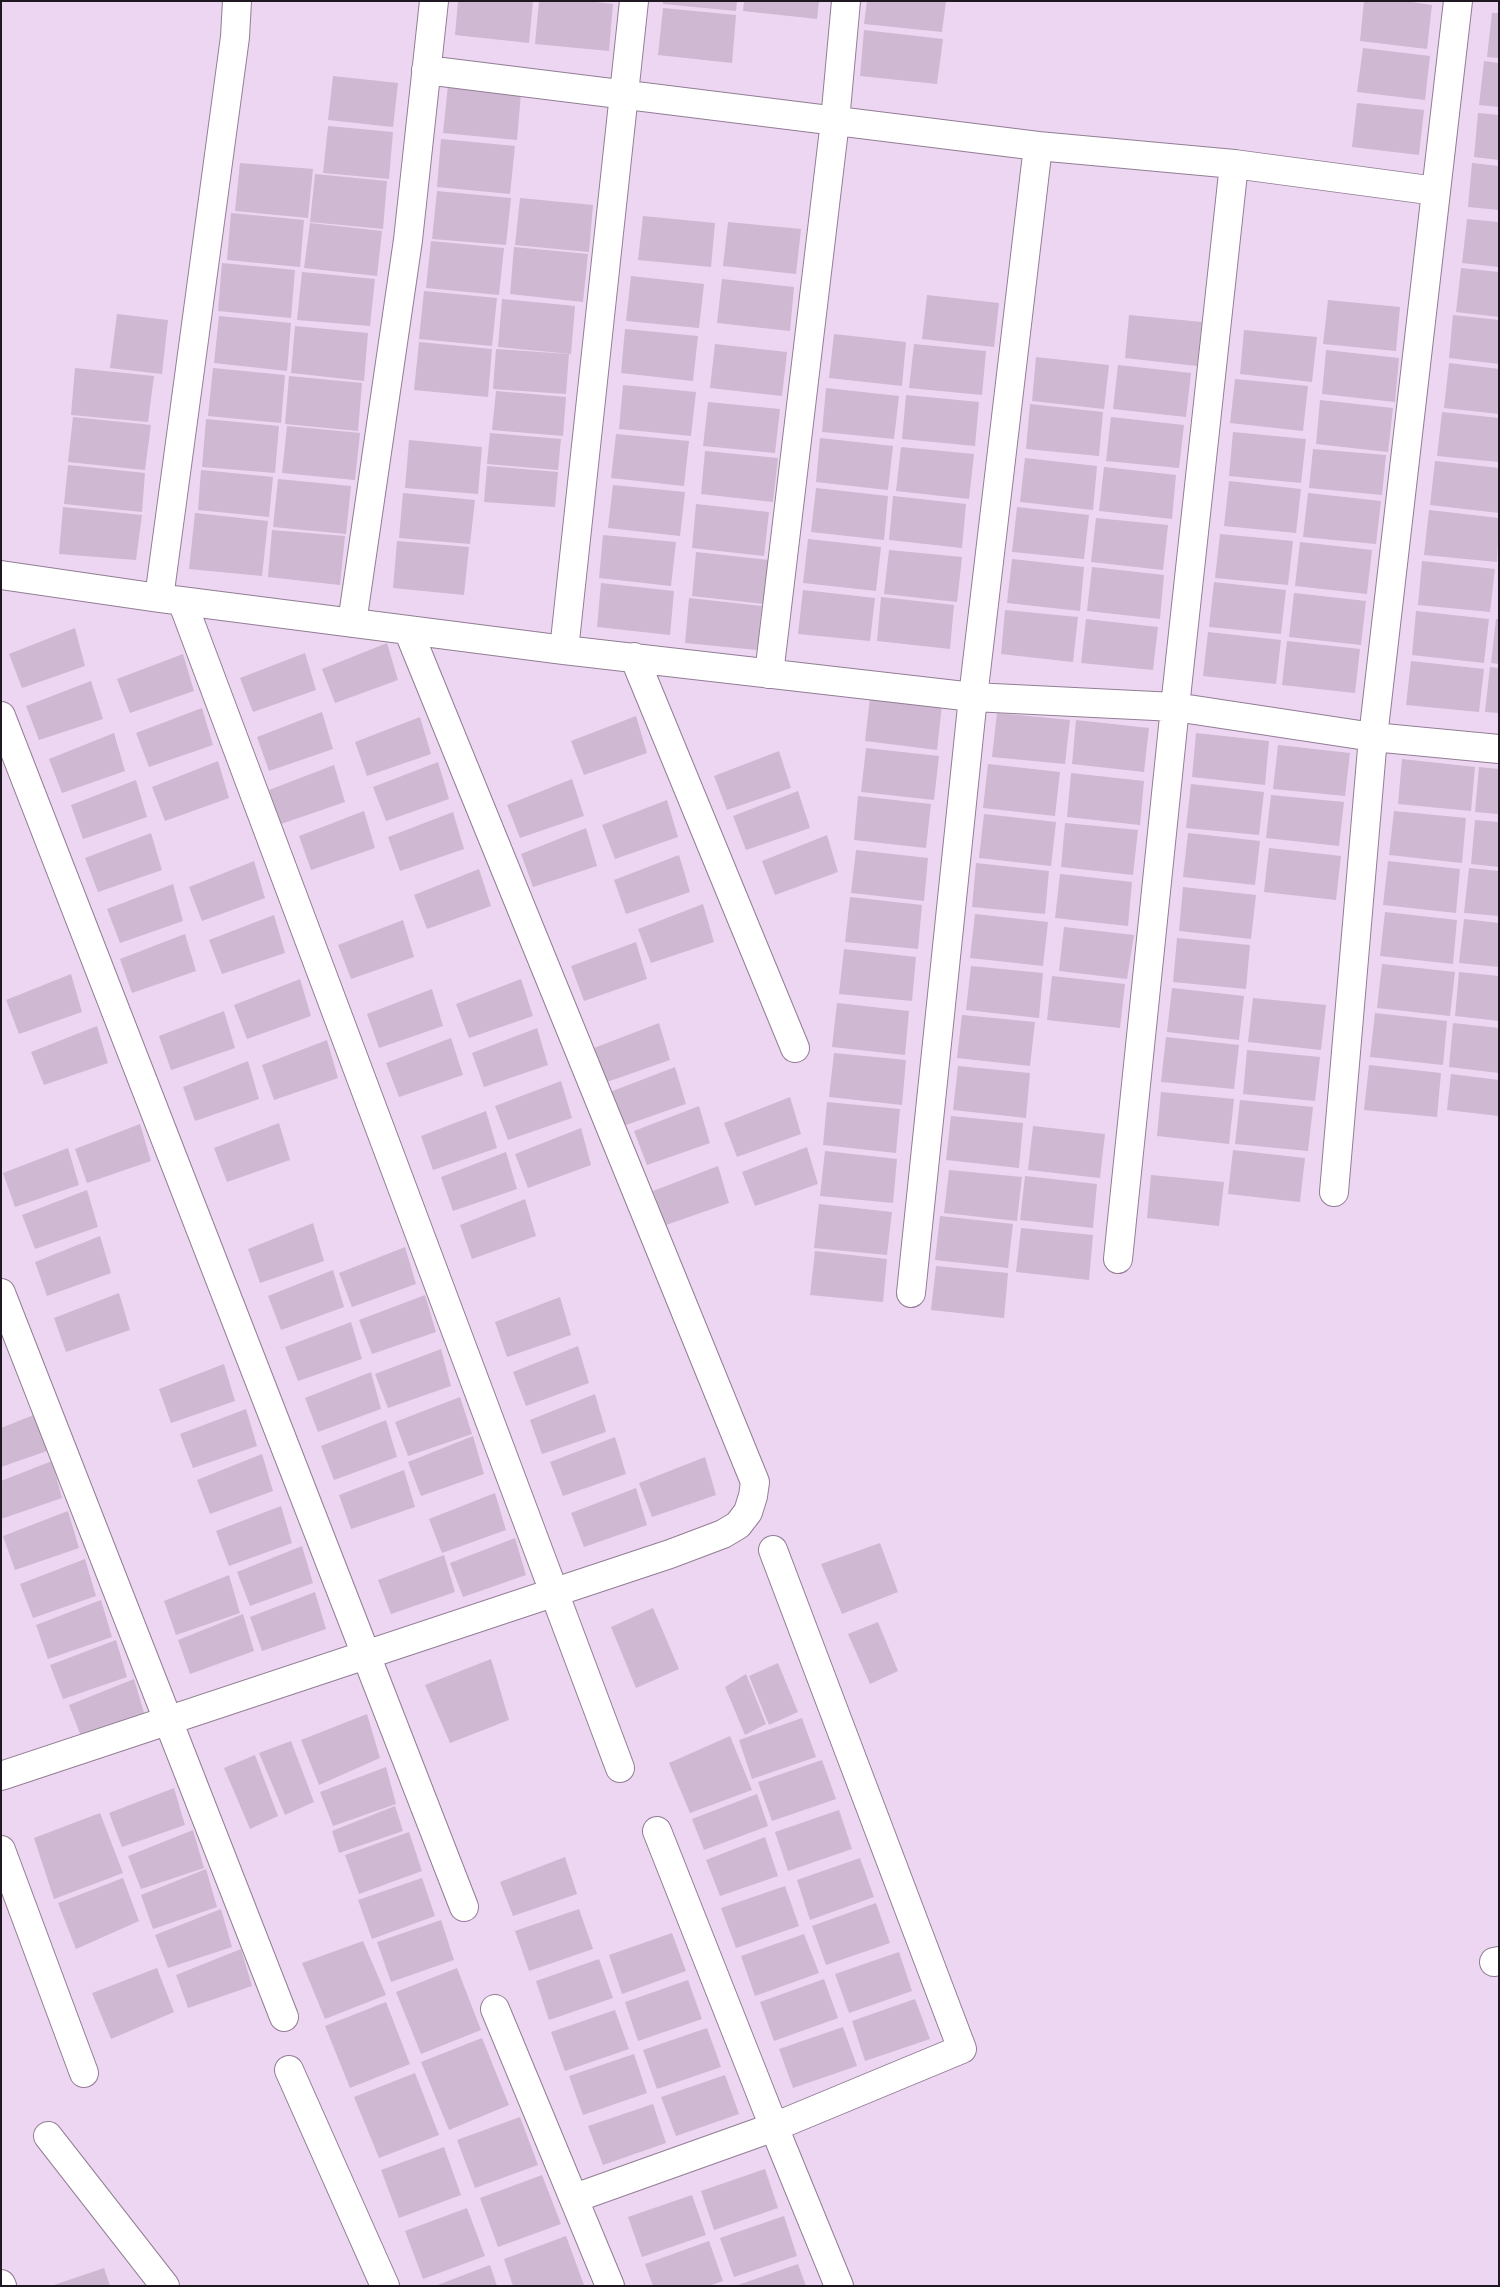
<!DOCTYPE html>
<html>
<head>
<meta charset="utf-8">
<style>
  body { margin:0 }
  #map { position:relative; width:1500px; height:2287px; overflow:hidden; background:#edd6f1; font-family:"Varela Round",sans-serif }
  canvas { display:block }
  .frame { position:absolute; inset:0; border:2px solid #1f1721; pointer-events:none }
</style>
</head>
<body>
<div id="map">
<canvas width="1500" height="2287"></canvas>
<div class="frame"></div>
</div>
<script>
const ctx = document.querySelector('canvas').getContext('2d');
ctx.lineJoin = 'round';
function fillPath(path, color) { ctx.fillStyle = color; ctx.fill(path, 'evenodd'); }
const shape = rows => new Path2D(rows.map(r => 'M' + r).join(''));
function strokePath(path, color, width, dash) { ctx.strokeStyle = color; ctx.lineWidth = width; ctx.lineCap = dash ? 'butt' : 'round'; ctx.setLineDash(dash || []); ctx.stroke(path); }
const building = shape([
  [458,1,533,1,529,43,455,35],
  [539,1,587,1,613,4,609,51,535,44],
  [663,1,737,1,736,11,663,4],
  [744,1,819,1,817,19,743,11],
  [867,1,946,1,942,32,864,24],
  [1364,1,1405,1,1432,5,1427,49,1360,41],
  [663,8,736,15,732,63,658,55],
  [1492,13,1499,13,1499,58,1487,57],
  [864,30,943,39,937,84,860,76],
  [1363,48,1430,56,1425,100,1357,92],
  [1484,61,1499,63,1499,107,1479,105],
  [333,76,398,83,393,127,328,120],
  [448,85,521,93,517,140,443,133],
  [1357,103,1424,110,1419,155,1352,147],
  [1478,113,1499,115,1499,160,1474,157],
  [328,126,393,132,389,179,323,173],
  [441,139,515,146,510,194,437,187],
  [240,163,313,169,308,218,235,211],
  [1472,163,1499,166,1499,210,1468,207],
  [315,174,387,181,383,229,310,222],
  [437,191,511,198,506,245,432,239],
  [520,198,593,205,589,252,515,245],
  [231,213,304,220,300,267,227,260],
  [643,216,715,223,711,267,638,260],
  [1467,219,1499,222,1499,267,1462,263],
  [728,222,801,229,796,274,723,266],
  [310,223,382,231,377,276,304,268],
  [431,241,504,248,499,295,426,288],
  [514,247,588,254,583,302,510,294],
  [222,263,295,270,291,318,218,311],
  [1461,268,1499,272,1499,317,1456,312],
  [302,272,375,279,370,326,297,320],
  [631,276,704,284,699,328,626,321],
  [722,279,794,287,790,331,717,323],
  [424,291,497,298,492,346,419,339],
  [927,295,999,303,994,347,922,339],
  [502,299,575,306,571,354,498,347],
  [1328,300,1400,307,1396,351,1323,344],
  [117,314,168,320,162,374,110,368],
  [1129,315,1202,322,1197,366,1125,358],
  [1453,315,1499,320,1499,364,1449,358],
  [219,316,291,323,287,371,214,363],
  [295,326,368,333,364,381,291,373],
  [625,329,698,336,693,381,621,373],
  [1244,330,1317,337,1312,382,1240,374],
  [834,334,906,342,902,386,829,378],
  [419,342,492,349,488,397,414,390],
  [715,344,787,352,782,396,710,388],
  [914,344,986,351,982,395,909,388],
  [496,349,569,354,566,394,493,389],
  [1326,350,1399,358,1395,402,1322,394],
  [1036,357,1109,365,1104,409,1032,401],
  [1449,363,1499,369,1499,414,1444,408],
  [1118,365,1191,373,1186,417,1113,409],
  [75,368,154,376,148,422,71,415],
  [213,368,285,375,281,423,208,416],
  [289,376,362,383,358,431,285,424],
  [1235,379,1308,386,1303,431,1230,423],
  [623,385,696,392,691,436,619,429],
  [826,388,899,396,894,439,822,432],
  [496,391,566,397,563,436,492,430],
  [906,395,979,402,975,446,902,439],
  [1320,400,1393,408,1388,452,1316,444],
  [708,402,780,409,775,453,703,446],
  [1030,404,1103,412,1099,456,1026,449],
  [1442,412,1499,418,1499,462,1437,456],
  [73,417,151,425,145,470,68,462],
  [1111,417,1184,425,1179,468,1106,461],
  [206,419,279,426,275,473,202,467],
  [287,426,360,433,355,480,282,473],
  [1233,432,1306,439,1301,483,1229,476],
  [490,433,561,439,558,470,487,464],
  [616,434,689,441,684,486,611,478],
  [820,438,893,446,888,490,816,482],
  [409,440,482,447,478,494,405,488],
  [901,447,974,454,969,499,896,491],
  [1313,449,1386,455,1382,495,1309,488],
  [705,451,778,458,773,502,701,494],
  [1025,458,1097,466,1093,510,1020,502],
  [1435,461,1499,468,1499,513,1430,505],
  [68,465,145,473,142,512,64,504],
  [487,466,558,472,555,507,484,502],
  [1104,467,1176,475,1172,519,1099,511],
  [201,470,273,477,269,517,198,510],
  [278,479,351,486,346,534,273,527],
  [1229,481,1301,489,1296,533,1224,526],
  [613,485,685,492,680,536,608,528],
  [816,488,888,496,884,540,811,532],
  [403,493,475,500,470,544,399,538],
  [1308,493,1381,501,1376,544,1303,537],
  [893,496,966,504,962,548,889,540],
  [696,504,769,512,764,556,692,548],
  [63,507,142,515,136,560,59,554],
  [1017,507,1089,515,1084,559,1012,552],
  [1429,510,1499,518,1497,562,1424,555],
  [195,513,268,521,262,576,189,569],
  [1096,518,1168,525,1163,570,1091,562],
  [272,530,345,536,340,585,268,577],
  [1220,534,1293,541,1288,585,1215,578],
  [603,535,676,542,671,586,599,578],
  [808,539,881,547,876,591,803,583],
  [397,541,469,547,464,595,393,588],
  [1300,542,1372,550,1367,594,1295,586],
  [889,550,962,557,957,602,884,594],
  [696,552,769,560,764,604,692,596],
  [1012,559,1084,567,1080,611,1007,603],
  [1422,561,1495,569,1490,612,1418,605],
  [1092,567,1164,575,1160,619,1087,611],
  [1214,582,1286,590,1281,634,1209,627],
  [601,583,674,591,670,635,597,627],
  [803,590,875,598,870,641,798,634],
  [1294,593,1366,601,1361,645,1289,637],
  [881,597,954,605,950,649,877,641],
  [689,598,762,606,757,650,685,643],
  [1005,610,1078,617,1073,662,1001,654],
  [1416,611,1489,619,1484,663,1412,655],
  [1086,619,1158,627,1153,670,1081,663],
  [1496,619,1499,619,1499,664,1491,663],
  [75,628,85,666,22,688,9,654],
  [1208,632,1281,640,1276,684,1203,676],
  [1287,641,1360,649,1355,693,1282,685],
  [387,643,398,680,335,703,322,669],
  [305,653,316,690,253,712,240,678],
  [183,654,194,691,130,713,117,679],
  [1411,661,1484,669,1479,712,1406,705],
  [1490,667,1499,668,1499,713,1485,712],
  [91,681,103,719,39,740,26,706],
  [870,698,942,705,937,750,865,741],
  [202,708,213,745,149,767,136,733],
  [322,712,333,749,269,771,257,737],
  [997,713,1070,720,1065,764,992,757],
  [636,716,647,753,584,775,571,741],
  [420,717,431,754,367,776,355,742],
  [1076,720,1149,728,1144,772,1072,764],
  [114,733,125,771,62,793,49,759],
  [1196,733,1269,741,1265,785,1192,777],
  [1278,745,1350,753,1345,796,1273,789],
  [866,748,939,756,934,800,861,792],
  [779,751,791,788,727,810,714,776],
  [1402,759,1475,767,1471,811,1398,804],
  [218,761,229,798,165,821,152,787],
  [438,762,449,799,386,821,373,787],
  [988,764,1060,772,1055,816,983,808],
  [334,765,345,802,281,824,269,790],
  [1479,767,1499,769,1499,814,1475,812],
  [1071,773,1144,781,1140,825,1067,817],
  [572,779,584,816,520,838,507,805],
  [136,780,147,817,83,839,71,805],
  [1191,784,1264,792,1259,835,1186,828],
  [798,791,810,828,746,850,733,816],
  [1271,795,1344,802,1339,846,1266,838],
  [858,796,931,804,926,848,854,840],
  [667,800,678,837,615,859,602,825],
  [364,811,375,848,311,870,299,836],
  [1394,811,1466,818,1462,863,1389,855],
  [453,812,464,849,400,871,388,837],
  [984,814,1056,822,1051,866,979,858],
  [1475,820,1499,822,1499,867,1471,864],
  [1065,823,1138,830,1133,875,1061,867],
  [586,828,597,866,533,887,521,854],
  [151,833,162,870,98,892,85,858],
  [1188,833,1260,841,1255,885,1183,877],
  [827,835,838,872,775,895,762,861],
  [1269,848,1341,856,1336,900,1264,892],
  [856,850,928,858,924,901,851,893],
  [679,855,690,892,626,914,614,880],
  [254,861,265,898,202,921,189,887],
  [1388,861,1460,869,1456,913,1383,905],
  [976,863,1049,871,1045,914,972,907],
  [1469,868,1499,871,1499,916,1464,913],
  [479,869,491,906,427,929,414,895],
  [1060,874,1132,882,1128,926,1055,918],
  [173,884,183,921,120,943,107,909],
  [1183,887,1256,895,1251,939,1179,931],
  [850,897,922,905,918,949,845,942],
  [703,904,714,942,651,963,638,929],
  [1385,912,1457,920,1453,964,1380,956],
  [975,914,1048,922,1043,966,970,958],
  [274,915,285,953,222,974,209,940],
  [1464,919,1499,923,1499,967,1459,963],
  [403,920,414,957,351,979,338,945],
  [1064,927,1134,935,1127,979,1059,971],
  [185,934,196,971,132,993,120,959],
  [1177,938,1250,945,1246,989,1173,982],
  [636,942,647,979,584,1001,571,966],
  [844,949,916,957,912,1001,839,994],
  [1382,964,1455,972,1450,1016,1377,1008],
  [971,966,1043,973,1039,1018,966,1010],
  [1459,972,1499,976,1499,1021,1455,1016],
  [71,974,82,1012,19,1034,6,1000],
  [1052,976,1125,984,1120,1028,1047,1020],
  [300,979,311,1016,247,1039,234,1005],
  [521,979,533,1016,469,1038,456,1004],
  [1172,988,1244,996,1239,1040,1167,1032],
  [432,989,443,1026,379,1048,367,1014],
  [1253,998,1326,1005,1321,1050,1248,1042],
  [837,1003,909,1011,905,1055,832,1047],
  [224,1011,235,1048,171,1070,159,1036],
  [1375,1013,1447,1021,1443,1065,1370,1057],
  [962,1015,1035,1022,1030,1066,957,1058],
  [659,1023,670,1060,607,1082,594,1048],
  [1453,1023,1499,1028,1499,1073,1449,1067],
  [97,1026,108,1063,44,1085,31,1052],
  [537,1028,548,1065,484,1087,472,1053],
  [1166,1037,1239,1045,1234,1089,1161,1082],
  [451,1038,463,1075,399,1097,386,1063],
  [327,1040,338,1078,274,1100,262,1065],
  [1247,1050,1320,1057,1315,1101,1243,1094],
  [834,1053,906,1060,902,1105,829,1097],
  [248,1061,259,1099,195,1121,183,1087],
  [1369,1065,1441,1073,1437,1117,1364,1110],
  [958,1066,1030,1073,1026,1118,953,1110],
  [675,1067,686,1104,623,1126,610,1092],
  [1451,1074,1499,1080,1499,1116,1447,1110],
  [561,1081,572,1118,508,1140,495,1106],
  [1161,1092,1234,1099,1229,1144,1157,1136],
  [790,1097,801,1134,737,1157,724,1123],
  [1240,1100,1313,1107,1308,1151,1235,1144],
  [827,1102,900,1109,896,1153,823,1145],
  [699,1106,710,1143,647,1165,634,1131],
  [486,1111,497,1148,433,1170,421,1136],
  [951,1116,1023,1123,1019,1168,946,1160],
  [279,1123,290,1160,227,1182,214,1148],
  [140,1124,151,1161,87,1183,75,1149],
  [1033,1126,1105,1134,1100,1178,1028,1170],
  [581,1128,591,1165,528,1188,515,1154],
  [807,1147,818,1184,755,1206,742,1172],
  [68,1148,79,1185,15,1207,3,1173],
  [1233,1150,1305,1158,1300,1202,1228,1194],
  [825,1151,897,1159,893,1203,820,1196],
  [506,1152,517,1189,453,1211,441,1177],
  [718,1166,729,1203,666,1225,653,1191],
  [949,1170,1022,1177,1017,1221,944,1213],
  [1151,1175,1224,1182,1219,1226,1147,1218],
  [1025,1176,1097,1184,1093,1228,1020,1220],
  [87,1190,98,1227,35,1249,22,1215],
  [525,1199,536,1236,472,1259,460,1225],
  [819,1204,892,1212,887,1255,814,1248],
  [940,1216,1013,1224,1008,1268,935,1260],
  [313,1223,324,1261,260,1283,248,1249],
  [1021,1228,1093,1235,1089,1280,1016,1272],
  [100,1236,111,1273,47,1296,35,1262],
  [405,1247,416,1284,352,1307,339,1273],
  [815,1251,887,1259,883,1302,810,1295],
  [936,1266,1008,1273,1004,1318,931,1310],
  [333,1270,344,1307,281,1330,268,1296],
  [119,1293,130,1330,66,1352,54,1318],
  [425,1295,436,1332,372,1354,359,1320],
  [560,1297,571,1335,507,1357,495,1322],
  [351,1322,362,1359,298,1381,285,1347],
  [578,1346,589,1383,526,1406,513,1372],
  [441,1349,451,1386,388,1408,375,1374],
  [224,1364,235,1401,171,1423,159,1389],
  [371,1372,381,1409,318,1432,305,1398],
  [595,1394,606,1432,542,1454,530,1420],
  [460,1397,472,1434,408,1456,395,1422],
  [246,1409,257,1446,193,1468,180,1434],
  [36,1414,47,1451,1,1467,1,1428],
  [386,1420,397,1457,334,1480,321,1446],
  [473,1436,484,1474,421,1496,408,1462],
  [615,1437,626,1474,563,1496,550,1462],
  [262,1454,273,1491,210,1514,197,1480],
  [705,1457,716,1495,652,1517,639,1483],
  [52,1461,62,1498,1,1519,1,1481],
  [404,1470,415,1507,351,1529,339,1495],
  [636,1488,647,1525,584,1547,571,1513],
  [495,1493,506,1530,442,1553,429,1519],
  [281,1506,292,1543,229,1566,216,1531],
  [68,1511,79,1548,15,1570,3,1536],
  [515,1538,526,1575,463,1597,450,1563],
  [880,1543,898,1592,842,1614,821,1564],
  [302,1546,313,1583,250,1606,237,1572],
  [444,1555,455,1592,391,1614,378,1580],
  [85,1559,96,1596,33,1618,20,1584],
  [229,1575,240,1613,176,1635,164,1601],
  [315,1592,326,1629,262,1651,250,1617],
  [101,1600,112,1637,48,1659,36,1625],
  [653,1608,679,1669,636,1688,611,1627],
  [243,1614,254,1651,190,1674,178,1640],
  [878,1622,898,1671,870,1684,848,1634],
  [116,1640,127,1677,63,1699,50,1665],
  [491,1659,509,1720,450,1743,425,1685],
  [778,1663,798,1712,769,1725,749,1676],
  [746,1674,766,1724,745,1735,725,1687],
  [134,1679,145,1716,82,1739,69,1705],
  [367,1714,380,1758,319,1785,301,1740],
  [802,1718,816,1757,752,1779,739,1740],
  [730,1736,752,1790,690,1813,669,1763],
  [291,1741,314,1802,285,1815,259,1753],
  [255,1755,278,1816,250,1829,224,1768],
  [822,1760,836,1799,772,1821,758,1782],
  [386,1767,396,1804,333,1826,320,1792],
  [174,1788,185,1825,122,1847,109,1813],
  [757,1794,768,1826,704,1850,692,1819],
  [395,1806,403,1831,339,1853,332,1831],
  [839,1810,852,1849,788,1871,775,1832],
  [100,1813,123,1873,54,1899,34,1838],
  [193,1830,204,1868,141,1889,128,1856],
  [409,1832,422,1871,359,1894,345,1855],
  [765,1837,778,1876,720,1896,706,1860],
  [565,1857,577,1894,513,1916,500,1882],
  [860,1858,874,1897,810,1920,797,1880],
  [206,1869,217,1907,153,1929,141,1895],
  [123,1878,139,1921,76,1949,58,1903],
  [422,1878,435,1916,372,1939,358,1900],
  [785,1886,799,1926,736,1948,721,1908],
  [876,1903,890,1943,826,1965,812,1926],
  [221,1909,232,1947,168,1968,155,1935],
  [579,1909,593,1949,529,1971,515,1931],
  [441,1920,454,1960,391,1982,377,1942],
  [672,1933,686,1971,622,1994,609,1955],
  [804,1934,819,1973,755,1996,741,1956],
  [363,1941,386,1995,325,2019,302,1963],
  [241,1949,252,1986,188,2008,176,1975],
  [899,1952,912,1991,849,2013,835,1974],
  [599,1959,613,1998,549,2020,536,1981],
  [157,1968,174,2012,111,2039,92,1993],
  [457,1968,481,2030,421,2054,396,1992],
  [824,1979,838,2018,774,2041,760,2002],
  [688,1980,702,2019,638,2041,625,2002],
  [915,1999,930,2039,865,2061,852,2021],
  [386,2002,410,2064,350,2088,325,2026],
  [615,2010,629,2049,565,2071,551,2032],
  [843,2027,857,2066,793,2088,779,2049],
  [707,2028,721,2067,657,2089,643,2050],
  [482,2038,509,2105,449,2130,421,2062],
  [634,2054,647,2093,583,2115,569,2076],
  [415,2073,439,2135,379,2158,354,2097],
  [725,2075,739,2114,676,2136,661,2097],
  [653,2104,666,2143,603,2165,588,2126],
  [520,2117,538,2165,475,2188,457,2140],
  [444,2147,461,2195,399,2218,381,2170],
  [765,2169,778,2208,714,2230,701,2191],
  [542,2175,561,2224,498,2247,480,2198],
  [692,2195,706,2235,642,2257,628,2217],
  [467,2208,485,2256,423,2279,405,2231],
  [784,2216,797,2256,734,2277,720,2238],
  [566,2236,584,2285,513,2286,504,2259],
  [709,2241,723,2281,709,2286,653,2286,645,2264],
  [798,2264,806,2286,738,2286,738,2285],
  [490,2265,497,2286,435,2286],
  [104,2268,110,2286,54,2286,54,2285]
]);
const street = shape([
  [426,70,1038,146,1234,164,1436,191],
  [1,575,159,598,564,650,973,697,1175,707,1373,737,1499,749],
  [159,598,235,37,237,1],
  [182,601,620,1768],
  [352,623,408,240,434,1],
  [564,650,634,1],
  [634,657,795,1048],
  [769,674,835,121,846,1],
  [1,716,464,1907],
  [1334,1192,1373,737,1458,1],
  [1118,1259,1175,707,1234,164],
  [1,1293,284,2017],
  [911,1293,973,697,1038,146],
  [1,1776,670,1554,723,1534,738,1525,748,1512,753,1496,755,1482,408,630],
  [657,1831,774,2127,962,2049,773,1550],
  [1,1850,84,2073],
  [1494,1962,1499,1961],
  [495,2009,610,2286],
  [289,2070,385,2286],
  [48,2136,165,2286],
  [575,2198,774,2127,839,2286],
  [1,2284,2,2286]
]);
fillPath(building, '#cfb8d2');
strokePath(street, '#927d95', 30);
strokePath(street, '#fff', 28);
</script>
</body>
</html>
